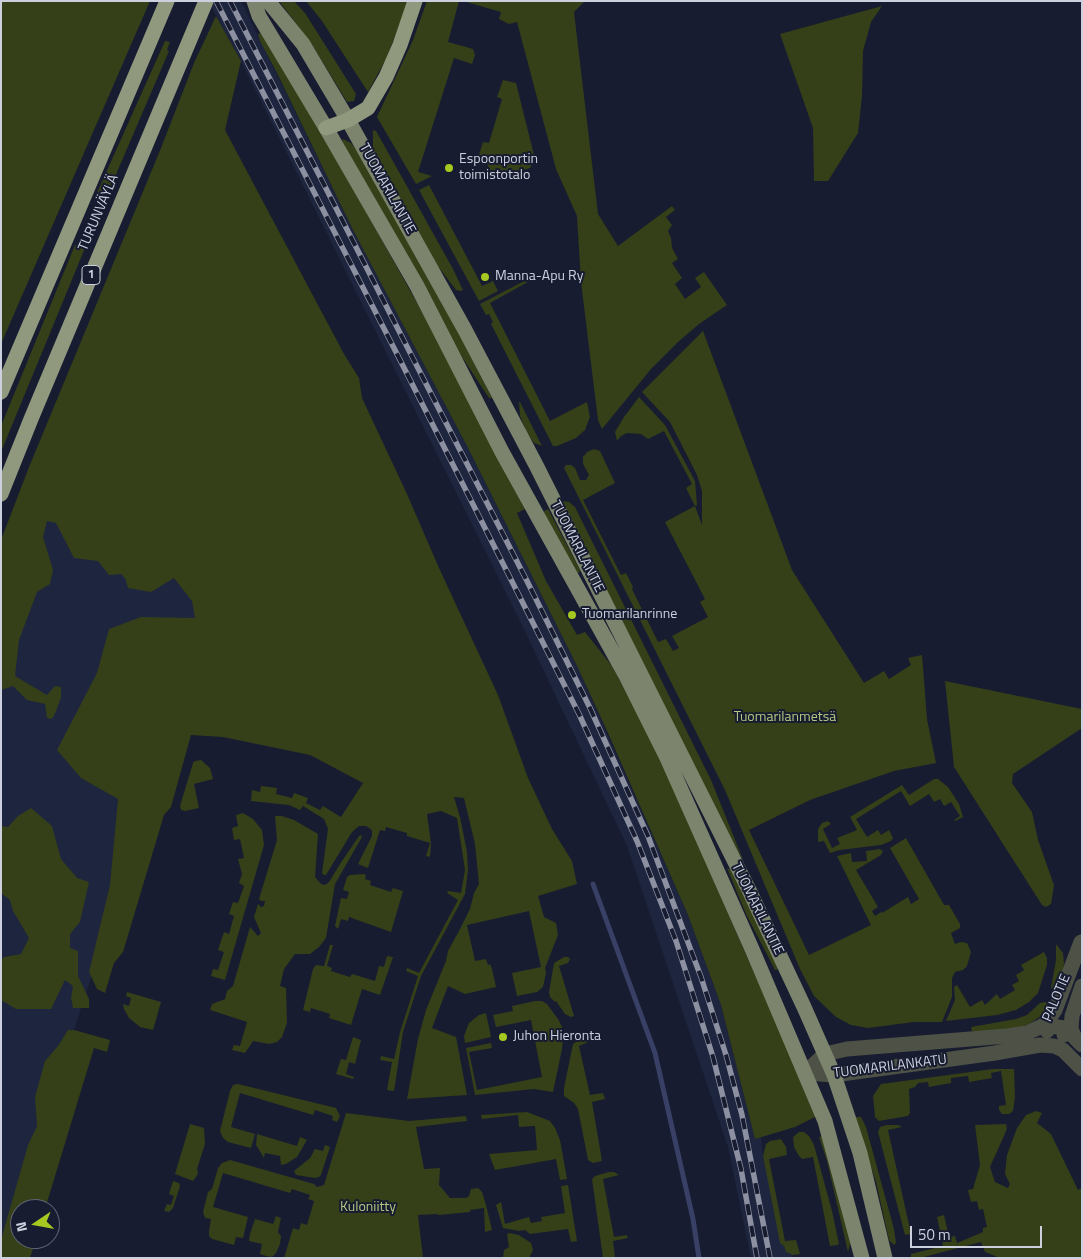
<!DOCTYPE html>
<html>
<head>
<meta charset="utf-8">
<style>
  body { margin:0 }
  #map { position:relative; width:1083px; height:1259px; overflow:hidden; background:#171c30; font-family:"Titillium Web",sans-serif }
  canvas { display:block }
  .frame { position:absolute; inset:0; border:2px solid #cdd1df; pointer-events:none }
  .north { position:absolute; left:10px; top:1199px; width:50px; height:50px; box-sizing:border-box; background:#171c30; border:1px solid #606476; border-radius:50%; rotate:258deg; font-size:14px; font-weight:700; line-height:20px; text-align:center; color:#cdd1df }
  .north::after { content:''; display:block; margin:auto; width:18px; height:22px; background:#a6c821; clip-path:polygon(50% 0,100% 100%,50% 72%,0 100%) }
  .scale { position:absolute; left:910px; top:1226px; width:132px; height:22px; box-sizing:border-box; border:2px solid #cdd1df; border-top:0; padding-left:6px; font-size:15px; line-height:18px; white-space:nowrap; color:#cdd1df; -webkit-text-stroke:4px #171c30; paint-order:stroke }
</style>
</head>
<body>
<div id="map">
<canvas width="1083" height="1259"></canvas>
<div class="frame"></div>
<div class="north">N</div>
<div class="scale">50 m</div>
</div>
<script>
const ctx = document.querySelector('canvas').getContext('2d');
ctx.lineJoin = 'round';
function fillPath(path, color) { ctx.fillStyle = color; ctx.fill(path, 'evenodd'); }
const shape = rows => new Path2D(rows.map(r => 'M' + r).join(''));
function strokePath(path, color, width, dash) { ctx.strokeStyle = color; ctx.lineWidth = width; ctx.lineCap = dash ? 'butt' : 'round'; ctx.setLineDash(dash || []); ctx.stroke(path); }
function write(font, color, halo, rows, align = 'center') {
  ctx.font = font + ' "Titillium Web",sans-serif'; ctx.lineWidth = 4; ctx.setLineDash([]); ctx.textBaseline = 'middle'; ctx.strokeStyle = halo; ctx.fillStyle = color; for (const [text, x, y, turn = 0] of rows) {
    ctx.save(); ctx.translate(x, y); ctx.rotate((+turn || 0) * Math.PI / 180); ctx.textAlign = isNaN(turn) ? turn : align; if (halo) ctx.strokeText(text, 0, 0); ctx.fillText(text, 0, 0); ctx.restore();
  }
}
const built = shape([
  [208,1,241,1,353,230,468,448,577,666,688,915,721,1005,755,1139,761,1137,763,1156,784,1246,786,1252,793,1255,793,1258,751,1258,728,1147,627,846,522,625,241,61],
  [38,508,218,588,74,1030,1,1246,1,588]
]);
const green = shape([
  [1,1,150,1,1,344],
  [279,1,294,1,305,13,356,94,354,101,347,102,311,43],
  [306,1,409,1,386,59,368,92,322,21],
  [427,1,459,1,448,42,473,49,475,55,472,64,454,58,418,172,432,176,416,184,377,117,413,40],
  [463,1,585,1,574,12,598,214,618,246,672,206,675,210,666,217,672,225,668,231,671,238,672,248,678,259,672,263,682,278,675,284,685,299,701,287,695,278,704,272,727,305,699,324,678,342,651,369,602,429,598,420,581,282,577,216,556,169,517,22,509,24,499,19,501,12],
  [882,6,871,22,863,51,862,96,858,133,828,181,814,181,813,128,780,34],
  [216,16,241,61,225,130,344,354,359,378,362,398,407,494,439,568,498,695,528,778,552,829,572,861,577,884,538,896,544,917,556,923,558,935,545,968,546,973,543,987,537,992,517,996,512,973,541,967,529,911,467,925,475,961,486,959,488,965,490,964,492,969,496,987,465,994,448,986,432,1028,456,1037,467,1095,407,1099,418,1039,426,1010,446,961,448,951,459,931,470,909,474,893,479,884,475,844,464,798,454,797,460,817,467,852,468,870,465,894,421,976,403,1032,394,1091,387,1090,392,1062,380,1060,381,1056,394,1059,400,1032,418,976,406,971,407,968,419,973,458,900,447,893,448,891,461,893,465,870,457,818,441,811,427,814,431,843,430,857,426,856,430,843,407,836,407,833,386,827,385,831,380,830,368,868,358,864,372,836,372,830,366,826,359,826,352,832,326,875,324,875,322,873,328,829,324,819,303,806,300,810,289,805,251,801,252,790,260,792,261,786,277,788,276,794,292,798,294,793,308,798,306,803,320,810,323,806,341,817,363,783,310,755,223,737,191,735,171,807,164,815,123,952,114,963,105,993,97,989,89,972,110,885,118,799,81,778,57,750,97,673,109,629,141,617,195,618,192,601,174,578,151,592,128,588,125,578,121,574,109,575,98,561,74,558,56,523,47,521,43,537,53,570,50,584,37,592,19,640,15,676,47,695,55,686,61,687,61,698,54,716,51,719,47,718,45,704,27,700,13,686,1,690,1,540,29,467,161,148,194,63],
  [263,32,310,112,430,326,525,509,517,513,546,581,577,635,585,632,612,666,646,729,675,792,817,1116,795,1127,755,1139,721,1005,688,915,608,733,577,666,468,448,353,230,277,73,260,41,258,34],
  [165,41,170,42,167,50,169,51,105,200,96,195],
  [503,80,516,83,535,159,530,168,494,178,484,158,479,155,483,142,489,143,502,99,497,97],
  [373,130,376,131,394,163,453,269,463,290,461,291,456,290,437,265,373,151],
  [343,139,351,143,357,150,430,276,492,398,489,398,458,351,342,142],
  [429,185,482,286,493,281,498,291,479,301,419,190],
  [75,245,85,248,1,452,1,426],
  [534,276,535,278,490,303,550,421,587,402,590,417,585,430,576,438,557,446,553,446,491,324,493,322,489,314,486,315,480,304],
  [703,331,792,570,864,683,884,671,889,679,911,665,908,658,922,655,927,719,936,763,894,771,810,800,749,830,809,955,871,925,837,856,851,853,852,862,867,861,866,851,880,849,883,851,881,855,856,870,878,907,872,911,875,916,881,912,882,913,908,897,911,904,919,899,890,848,906,838,944,905,949,905,960,924,960,928,951,933,955,944,961,942,967,943,971,952,967,966,963,970,955,972,952,978,952,997,942,1022,914,1022,868,1028,851,1025,836,1017,814,996,800,969,725,790,564,468,566,465,571,465,575,468,580,480,586,480,589,475,583,464,583,457,587,452,594,449,600,451,615,483,583,500,621,575,626,573,633,587,632,589,658,642,666,639,673,651,679,648,672,636,708,617,700,602,705,599,665,522,695,506,686,488,692,484,664,431,648,439,641,434,627,433,621,436,617,441,615,432,624,417,639,397,665,425,695,481,697,505,695,506,702,525,702,491,697,475,670,422,642,392],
  [519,402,520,402,542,446,534,443,527,433,520,416],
  [563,501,569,502,575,507,711,780,744,862,716,811,561,505],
  [548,509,580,570,579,573,576,572,543,512],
  [945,681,1082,709,1082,728,1013,774,1012,783,1032,812,1038,840,1054,885,1051,904,1046,907,1042,905,954,767],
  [201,760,210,768,213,779,194,784,199,808,185,811,181,810,180,806,193,763,195,761],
  [934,779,938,779,948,787,959,804,963,817,955,821,954,820,960,816,951,802,944,806,940,799,934,802,929,794,910,806,901,791,856,819,867,837,878,830,881,835,889,830,893,838,891,841,881,845,840,850,830,853,824,841,818,842,818,829,822,823,828,821,831,824,823,829,832,848,840,844,837,838,857,830,850,817,902,785,909,795],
  [31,808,52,826,61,859,77,878,89,882,80,922,70,934,70,948,78,951,78,976,89,999,89,1008,73,1008,71,998,73,986,65,980,51,1009,16,1009,1,1000,1,960,4,957,21,954,29,938,13,911,10,900,1,893,1,826,8,827,18,816],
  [243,813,253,819,262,830,264,845,225,980,211,976,213,969,218,970,224,952,218,950,224,932,229,934,234,916,229,914,233,902,238,903,244,886,239,883,242,874,238,859,244,858,240,839,234,840,232,828,238,826,236,815],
  [275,816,282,816,294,820,318,834,315,877,321,884,325,885,329,882,340,864,359,836,361,835,362,837,335,884,326,938,319,947,310,954,295,954,284,969,280,986,286,988,287,1023,282,1037,277,1042,269,1044,253,1041,245,1053,232,1050,234,1045,240,1046,247,1022,210,1010,212,1004,225,999,227,991,233,986,250,927,258,936,261,933,254,917,258,904,261,907,264,906,265,901,261,901,259,899,277,840],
  [727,868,731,870,779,966,777,970,775,970,746,914],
  [363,874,366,875,365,879,371,881,370,885,391,892,393,888,403,891,391,932,349,917,348,921,341,919,338,929,335,926,341,898,347,899,349,892,343,890,347,877,350,875],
  [1056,944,1063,953,1064,964,1057,995,1051,988,1056,960],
  [330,945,333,945,327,966,332,968,331,971,350,977,352,974,375,981,379,966,384,967,387,956,393,957,380,995,362,989,351,1025,329,1018,330,1014,311,1008,310,1012,303,1010,313,969,316,965,324,966],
  [1044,952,1047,958,1047,965,1038,993,1029,1002,1016,1010,997,1015,946,1021,955,1000,954,987,957,985,970,1007,982,1000,985,1005,997,994,1000,999,1015,990,1012,985,1019,981,1016,975,1024,970,1021,965],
  [564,957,568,957,570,959,568,963,559,966,574,1016,571,1017,565,1014,556,1001,555,1002,550,997,549,992,554,963],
  [127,992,161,1002,153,1030,140,1027,129,1018,124,1009,123,1004,129,1006,131,998,126,996],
  [535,1001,542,1001,547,1004,558,1019,562,1027,563,1037,562,1049,553,1092,534,1089,475,1095,466,1048,491,1043,492,1048,469,1052,477,1090,542,1077,531,1020,496,1027,493,1015,513,1011,512,1006],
  [1045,1002,1049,1004,1049,1007,1041,1016,1029,1024,1015,1029,1001,1031,972,1031,971,1027,1016,1019,1027,1015,1040,1003],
  [486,1013,491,1037,465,1043,464,1036,469,1023,479,1015],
  [68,1030,74,1030,110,1040,107,1052,94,1048,45,1209,20,1209,20,1239,36,1239,30,1258,1,1258,1,1240,28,1145,37,1126,35,1097,45,1061,58,1046],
  [593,1035,595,1039,579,1046,590,1095,603,1093,605,1099,592,1102,602,1161,593,1163,588,1160,578,1109,574,1103,564,1096,564,1088,573,1044,582,1038],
  [353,1037,361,1040,355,1064,349,1062,346,1074,354,1077,353,1079,336,1074,341,1059,346,1060],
  [993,1069,1014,1069,1015,1097,1013,1111,1009,1114,1002,1114,999,1110,999,1106,1006,1105,1001,1071,991,1073,992,1078,969,1082,968,1076,951,1078,951,1083,929,1087,928,1082,918,1083,915,1087,909,1089,910,1113,908,1116,879,1121,875,1117,873,1096,881,1084],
  [238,1084,336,1108,340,1116,337,1122,332,1120,333,1116,315,1110,313,1115,240,1093,231,1127,255,1134,251,1148,228,1142,223,1138,220,1131,230,1091,233,1085],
  [1036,1111,1042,1113,1037,1123,1051,1134,1078,1190,1082,1188,1082,1258,1000,1258,985,1252,981,1242,920,1258,911,1257,911,1254,943,1246,937,1217,944,1215,949,1237,955,1236,957,1243,983,1232,983,1228,987,1227,983,1209,979,1210,977,1201,971,1202,968,1190,973,1189,980,1165,975,1125,1006,1124,1007,1129,990,1167,995,1182,1008,1188,1010,1184,1005,1174,1007,1155,1017,1128,1026,1115],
  [527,1112,550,1121,555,1128,560,1140,567,1179,560,1180,556,1159,495,1170,489,1154,537,1150,535,1126,519,1127,518,1115,482,1119,481,1115],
  [346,1113,409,1121,466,1116,467,1121,416,1127,424,1169,440,1168,439,1185,450,1198,466,1198,469,1196,471,1189,478,1188,482,1192,486,1205,492,1230,485,1232,484,1208,470,1210,470,1212,438,1215,437,1214,418,1215,423,1258,284,1258,293,1228,299,1230,301,1223,307,1225,314,1201,308,1199,310,1195,292,1189,290,1193,223,1173,213,1207,248,1217,243,1238,236,1237,234,1245,212,1239,209,1236,209,1231,211,1219,205,1218,203,1212,208,1192,212,1189,218,1168,222,1163,230,1160,314,1184,317,1187,324,1185],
  [854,1117,861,1117,866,1127,894,1229,896,1243,894,1245,889,1240,876,1182],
  [190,1124,204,1128,205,1144,197,1169,198,1174,193,1181,175,1174],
  [887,1125,898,1125,902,1127,888,1130,911,1234,905,1235,878,1132,880,1127],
  [799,1132,804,1132,809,1136,814,1145,832,1211,839,1244,837,1245,830,1246,813,1157,802,1159,799,1156,794,1147,793,1137],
  [257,1134,297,1146,300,1137,307,1140,297,1157,286,1164,281,1165,280,1156,265,1153,264,1158,256,1145],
  [822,1136,851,1241,848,1252,827,1161,819,1137],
  [781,1139,786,1147,787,1155,769,1159,785,1241,796,1240,800,1254,793,1255,786,1252,784,1246,780,1243,763,1156,766,1144,770,1141],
  [325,1145,330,1147,321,1175,319,1177,315,1178,296,1175,294,1171,310,1158,315,1149,323,1151],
  [609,1172,614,1172,619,1175,603,1179,614,1237,627,1235,628,1238,613,1241,615,1258,603,1258,592,1179,595,1176],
  [173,1181,179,1183,180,1186,173,1208,169,1212,164,1211,167,1204,171,1205,174,1196,169,1194],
  [568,1185,577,1241,571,1242,568,1229,530,1234,525,1230,519,1231,503,1228,496,1205,501,1202,505,1224,529,1217,531,1223,542,1221,541,1217,565,1213,561,1186],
  [276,1216,281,1218,278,1232,281,1236,280,1244,276,1253,272,1257,266,1256,260,1254,262,1244,249,1241,250,1234,255,1219,273,1224],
  [510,1233,519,1235,531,1243,533,1250,529,1258,503,1258,504,1250,509,1247,507,1234]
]);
const stream = shape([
  [593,884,655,1053,693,1219,699,1258]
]);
const minor = shape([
  [1047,1031,1044,1025,1055,1010,1081,942],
  [1064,1035,1071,1029,1072,1016,1082,986],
  [805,1073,825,1054,847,1049,1007,1036,1027,1033,1044,1025,1071,1029,1075,1038,1082,1045],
  [805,1073,834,1075,995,1053,1040,1045,1054,1046,1063,1050,1082,1069]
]);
const major = shape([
  [254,1,259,16,326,128,417,286,502,452,625,674,667,758,752,949,825,1121,862,1258],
  [268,1,303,44,348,120,465,330,537,467,749,890,804,1007,834,1075,860,1153,885,1258]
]);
const highway = shape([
  [326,128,348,120,368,108,386,77,400,45,415,1],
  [1,392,167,1],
  [1,494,31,419,206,1]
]);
const rail = shape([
  [216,1,396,352,579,714,637,841,676,941,713,1057,741,1169,757,1258],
  [230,1,527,581,590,708,648,836,701,977,726,1055,742,1115,770,1258]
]);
const markers = [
  [449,168,5,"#a6c821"],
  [485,277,5,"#a6c821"],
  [572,615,5,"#a6c821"],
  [503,1037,5,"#a6c821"]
];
const shields = [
  [91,275,18]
];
const shieldNames = [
  ["1",91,275]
];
const poiNames = [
  ["Espoonportin",459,160],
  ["toimistotalo",459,176],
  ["Manna-Apu Ry",495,277],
  ["Tuomarilanrinne",582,615],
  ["Juhon Hieronta",513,1037]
];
const streetNames = [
  ["TUOMARILANTIE",387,189,61],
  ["TURUNVÄYLÄ",99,213,-67],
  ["TUOMARILANTIE",577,547,63],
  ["TUOMARILANTIE",757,909,64],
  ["PALOTIE",1057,998,-67],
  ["TUOMARILANKATU",890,1067,-7]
];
const parkNames = [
  ["Tuomarilanmetsä",785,718],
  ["Kuloniitty",368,1208]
];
fillPath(built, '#1e253f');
fillPath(green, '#353f18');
strokePath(stream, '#384066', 5);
strokePath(minor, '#4d5146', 15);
strokePath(major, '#7d846d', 15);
strokePath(highway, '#90987d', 15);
strokePath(rail, '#8c90a0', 5.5);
strokePath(rail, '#171c30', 4, [11]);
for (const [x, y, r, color] of markers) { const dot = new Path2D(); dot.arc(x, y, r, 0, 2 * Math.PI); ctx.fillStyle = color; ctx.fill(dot); strokePath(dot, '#171c30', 2); }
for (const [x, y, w] of shields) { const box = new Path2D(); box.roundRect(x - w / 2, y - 9.5, w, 19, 4); ctx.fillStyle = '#171c30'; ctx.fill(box); strokePath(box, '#cdd1df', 1); }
write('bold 12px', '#cdd1df', null, shieldNames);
write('14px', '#cdd1df', '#171c30', poiNames, 'left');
write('14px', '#cdd1df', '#171c30', streetNames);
write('14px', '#b4c882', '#171c30', parkNames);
</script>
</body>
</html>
